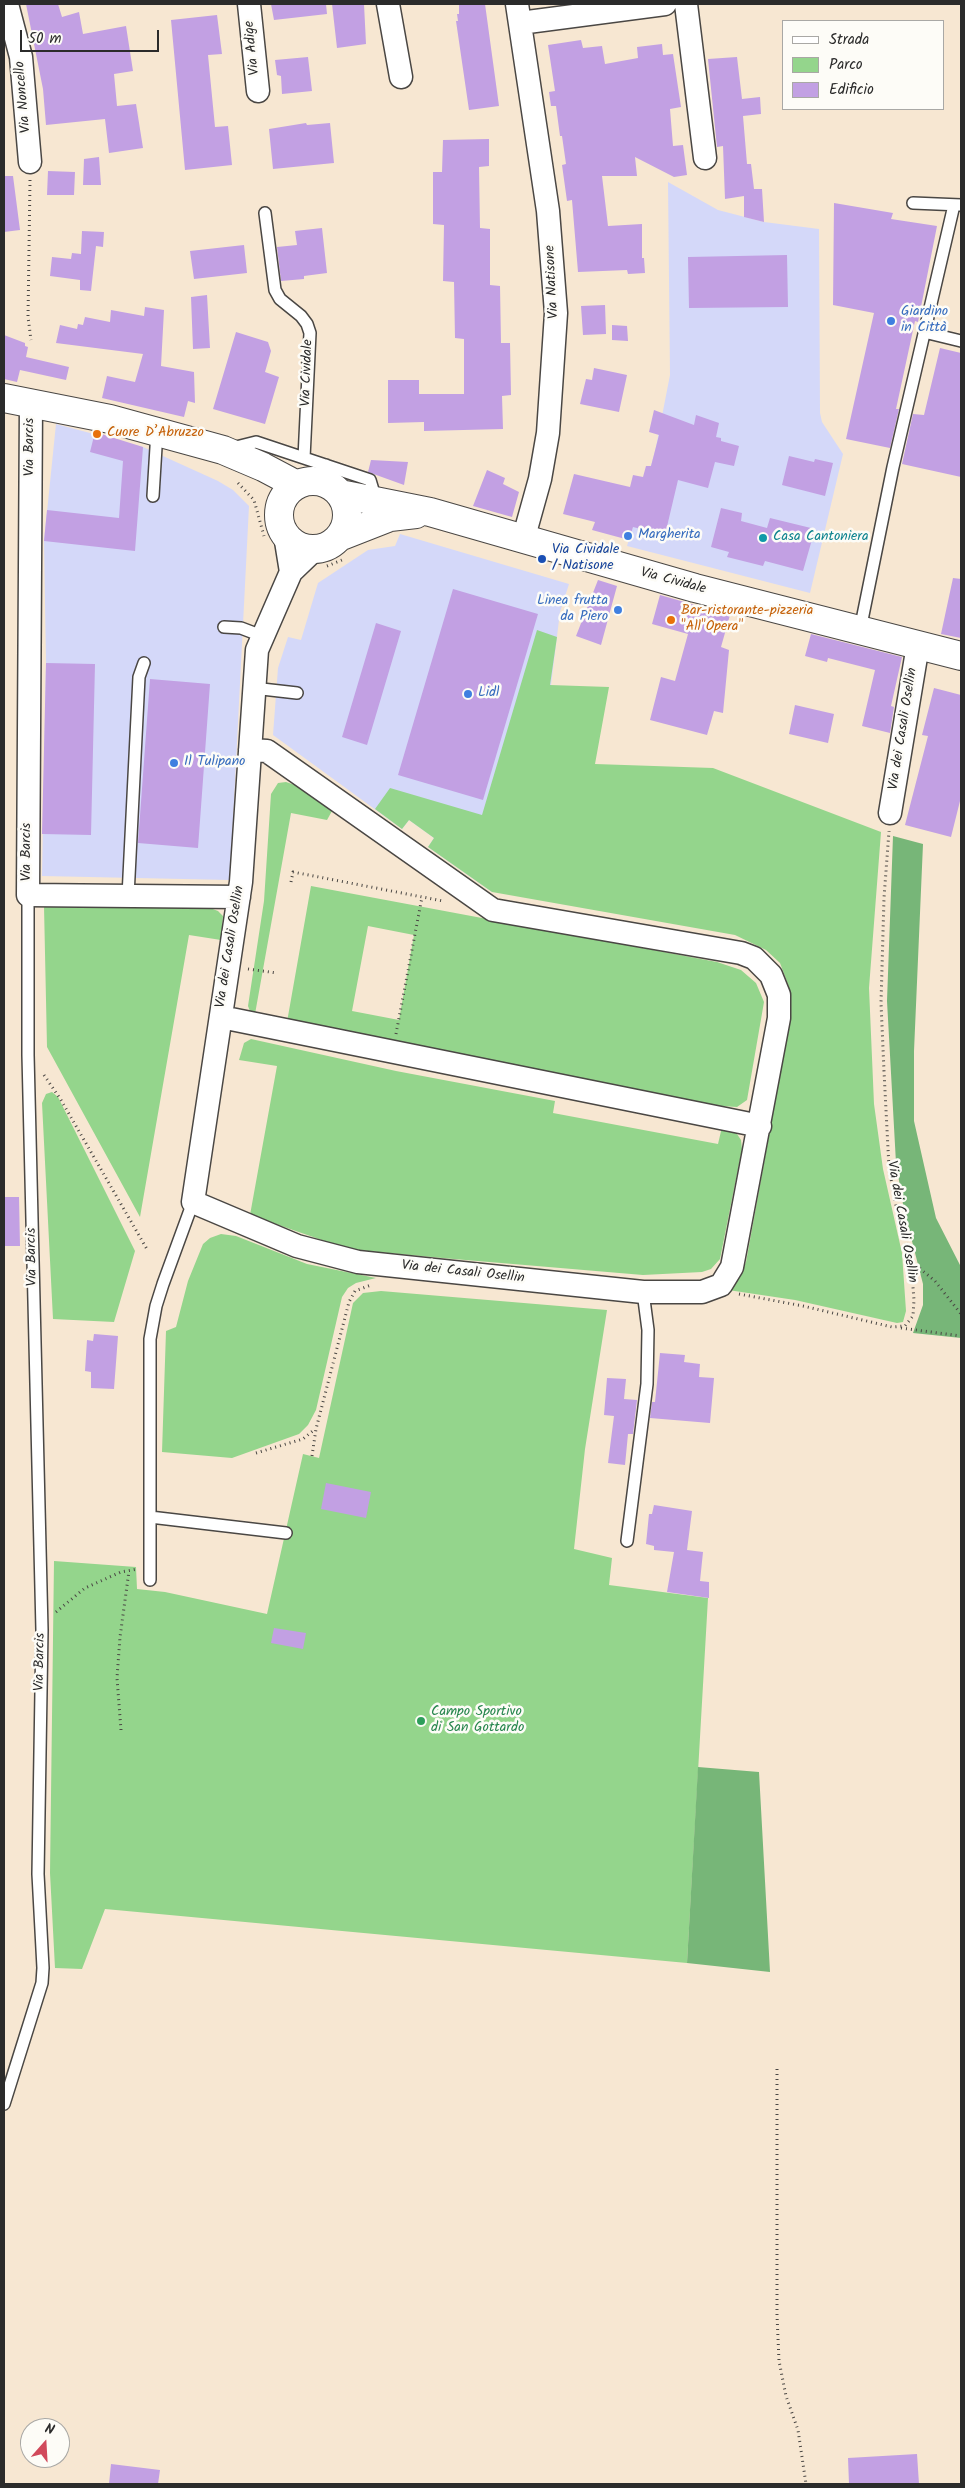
<!DOCTYPE html>
<html>
<head>
<meta charset="utf-8">
<style>
  body { margin:0 }
  #map { position:relative; width:965px; height:2488px; overflow:hidden; background:#f7e7d2; font-family:Kalam,sans-serif }
  canvas { display:block }
  .frame { position:absolute; inset:0; border:5px solid #2b2b2b; pointer-events:none }
  .legend { position:absolute; left:782px; top:20px; width:162px; height:90px; box-sizing:border-box; background:#fdfcf7; border:1px solid #a9a8a5; margin:0; padding:6px 9px; list-style:none; font-size:15px; color:#2b2b2b }
  .legend li { display:flex; align-items:center; gap:10px; height:25px }
  .legend b { width:25px; border:1px solid #a9a8a5 }
  .north { position:absolute; left:20px; top:2418px; width:50px; height:50px; box-sizing:border-box; background:#fdfcf7; border:1px solid #a9a8a5; border-radius:50%; rotate:19deg; font-size:14px; font-weight:700; line-height:20px; text-align:center; color:#2b2b2b }
  .north::after { content:''; display:block; margin:auto; width:18px; height:22px; background:#d1495b; clip-path:polygon(50% 0,100% 100%,50% 72%,0 100%) }
  .scale { position:absolute; left:20px; top:30px; width:139px; height:22px; box-sizing:border-box; border:2px solid #2b2b2b; border-top:0; padding-left:6px; font-size:15px; line-height:18px; white-space:nowrap; color:#2b2b2b; -webkit-text-stroke:4px #fdfcf7; paint-order:stroke }
</style>
</head>
<body>
<div id="map">
<canvas width="965" height="2488"></canvas>
<div class="frame"></div>
<ul class="legend">
<li><b style="height:6px;background:#fff"></b>Strada</li>
<li><b style="height:14px;background:#94d58c"></b>Parco</li>
<li><b style="height:14px;background:#c2a0e3"></b>Edificio</li>
</ul>
<div class="north">N</div>
<div class="scale">50 m</div>
</div>
<script>
const ctx = document.querySelector('canvas').getContext('2d');
ctx.lineJoin = 'round';
function fillPath(path, color) { ctx.fillStyle = color; ctx.fill(path, 'evenodd'); }
const shape = rows => new Path2D(rows.map(r => 'M' + r).join(''));
function strokePath(path, color, width, dash) { ctx.strokeStyle = color; ctx.lineWidth = width; ctx.lineCap = dash ? 'butt' : 'round'; ctx.setLineDash(dash || []); ctx.stroke(path); }
function write(font, color, halo, rows, align = 'center') {
  ctx.font = font + ' Kalam,sans-serif'; ctx.lineWidth = 5; ctx.setLineDash([]); ctx.textBaseline = 'middle'; ctx.strokeStyle = halo; ctx.fillStyle = color; for (const [text, x, y, turn = 0] of rows) {
    ctx.save(); ctx.translate(x, y); ctx.rotate((+turn || 0) * Math.PI / 180); ctx.textAlign = isNaN(turn) ? turn : align; if (halo) ctx.strokeText(text, 0, 0); ctx.fillText(text, 0, 0); ctx.restore();
  }
}
const built = shape([
  [668,182,718,210,764,222,819,229,820,413,822,422,843,454,810,593,627,546,655,452,670,375],
  [56,424,143,447,218,481,233,490,249,506,230,880,42,876,46,663,44,541],
  [400,534,569,584,560,612,551,685,492,892,428,847,434,838,409,820,402,829,273,735,278,668,288,637,301,640,318,583,368,550,395,546]
]);
const green = shape([
  [537,630,557,637,550,685,609,687,595,764,713,768,881,832,869,988,874,1104,883,1169,902,1253,906,1311,903,1322,897,1323,795,1300,728,1290,740,1275,746,1262,790,1020,789,987,780,963,766,950,735,935,492,892,428,847,434,838,409,820,402,829,375,809,390,788,482,815],
  [286,782,295,785,332,811,327,820,291,813,255,1014,251,1014,248,1006,264,901,271,794,278,783],
  [311,886,717,962,741,970,756,983,764,1002,747,1100,737,1107,721,1106,287,1022],
  [368,926,414,935,399,1020,352,1011],
  [44,906,210,908,218,911,223,916,221,940,189,935,140,1217,47,1047],
  [251,1039,396,1071,555,1101,553,1113,718,1144,722,1127,729,1129,737,1134,741,1140,742,1149,720,1259,711,1269,702,1272,643,1275,442,1258,357,1250,336,1245,250,1215,277,1066,239,1060,244,1043],
  [52,1092,58,1097,135,1251,114,1322,53,1319,42,1103,46,1094],
  [221,1234,236,1236,307,1264,376,1278,356,1283,348,1288,342,1297,316,1410,308,1425,299,1434,232,1458,162,1452,166,1331,176,1327,188,1281,203,1244,210,1238],
  [381,1291,607,1310,585,1449,574,1549,612,1558,609,1585,708,1598,687,1963,105,1909,82,1969,55,1968,50,1873,54,1561,136,1567,137,1589,165,1592,267,1614,303,1454,319,1458,353,1303,363,1293]
]);
const forest = shape([
  [893,836,923,844,914,1051,914,1121,936,1218,961,1267,961,1338,913,1333,923,1305,923,1284,904,1210,896,1163,887,1001],
  [698,1767,759,1772,770,1972,687,1963]
]);
const building = shape([
  [26,4,58,4,62,17,79,12,83,34,126,26,133,71,114,74,117,106,136,104,143,148,109,153,105,119,46,125,43,89],
  [271,4,326,4,327,14,274,20],
  [332,4,364,4,366,44,337,48],
  [459,4,485,4,499,106,469,110,456,21,458,21,457,14,459,14],
  [217,15,222,54,208,55,215,127,228,126,232,165,185,170,171,20],
  [581,40,583,48,602,46,605,64,638,58,637,47,662,44,663,55,673,54,681,107,670,109,673,146,683,145,687,175,674,177,635,157,637,176,602,176,608,226,642,224,642,258,644,258,645,273,628,274,627,270,578,272,572,200,567,201,562,165,566,164,562,136,560,136,556,106,551,106,549,92,555,91,548,45],
  [308,57,312,91,282,94,281,76,277,75,275,60],
  [737,57,742,99,760,97,761,114,743,116,747,164,751,164,754,189,762,189,764,222,744,217,744,196,725,199,723,146,717,147,708,59],
  [306,123,307,125,330,123,334,163,273,169,269,129],
  [489,139,489,166,479,167,480,228,490,229,490,285,500,286,501,343,510,343,511,395,502,396,503,429,424,431,424,422,388,423,388,380,419,380,419,394,464,394,464,339,455,338,454,282,443,281,444,225,433,224,433,172,442,172,443,140],
  [99,157,101,185,83,185,84,159],
  [48,171,75,172,74,195,47,195],
  [4,176,13,176,20,230,4,232],
  [834,203,893,213,891,219,937,226,918,322,915,321,896,409,899,409,890,448,846,439,874,313,833,305],
  [322,228,327,273,304,276,304,279,281,281,277,247,297,245,295,231],
  [82,231,104,232,103,247,96,246,91,291,80,290,80,280,50,276,52,257,71,259,72,253,81,254],
  [244,245,247,273,194,279,190,251],
  [787,255,788,307,689,308,688,257],
  [207,295,210,348,193,349,191,297],
  [605,305,606,334,583,335,581,306],
  [145,307,164,310,161,366,194,372,195,403,188,401,184,417,102,398,107,376,135,382,143,354,56,343,60,325,77,329,78,324,83,325,85,317,110,322,111,310,144,316],
  [612,325,627,326,628,341,612,340],
  [236,332,268,342,271,351,265,372,279,377,265,424,213,409],
  [4,335,25,343,25,346,28,347,26,357,69,367,66,380,20,370,17,382,4,379],
  [940,348,961,353,961,477,902,464,913,414,924,415],
  [594,368,627,375,619,412,580,404,586,379,592,380],
  [654,410,694,425,696,415,719,423,716,437,721,438,721,441,739,446,734,466,715,462,708,488,678,480,665,535,633,527,629,540,592,530,595,522,563,514,574,474,630,487,633,475,643,477,646,466,651,466,659,435,649,432],
  [95,432,143,447,135,551,44,541,47,510,119,518,123,461,90,452],
  [789,456,814,462,815,459,833,463,825,496,782,485],
  [371,460,408,462,404,485,368,472],
  [487,470,505,478,503,484,519,492,512,517,473,506],
  [721,508,742,513,741,521,767,528,770,518,815,529,803,571,765,561,763,566,727,557,729,552,711,547],
  [953,578,961,579,961,638,941,634],
  [598,580,617,586,601,645,576,636],
  [453,589,538,614,483,800,398,775],
  [660,595,730,615,721,647,729,650,723,713,714,711,707,735,650,720,661,677,675,681,688,634,652,624],
  [376,623,401,631,367,745,342,737],
  [811,634,902,657,891,706,894,707,890,733,862,726,875,670,828,658,827,662,805,656],
  [46,663,95,664,91,835,42,834],
  [150,679,210,684,198,848,138,843],
  [934,688,961,695,961,797,951,837,905,825,928,736,922,735],
  [795,705,834,714,828,743,789,734],
  [4,1197,19,1197,20,1246,4,1246],
  [94,1334,118,1336,114,1389,91,1388,91,1372,85,1371,87,1340,93,1341],
  [660,1353,685,1355,684,1362,700,1364,699,1377,714,1378,710,1423,650,1418,652,1402,655,1402],
  [607,1378,626,1379,624,1399,637,1400,633,1434,628,1434,625,1465,608,1463,614,1416,604,1415],
  [326,1483,371,1492,366,1518,321,1509],
  [654,1505,692,1511,687,1550,703,1552,700,1581,709,1582,709,1598,667,1592,674,1552,654,1550,654,1546,646,1544,649,1514,652,1514],
  [274,1628,306,1633,303,1649,271,1643],
  [917,2454,919,2484,849,2484,848,2458],
  [111,2464,160,2470,158,2484,109,2484]
]);
const path = shape([
  [30,180,28,317,31,340],
  [238,483,254,500,264,536],
  [327,566,342,560],
  [291,882,293,872,443,901],
  [248,969,277,973],
  [396,1034,422,897],
  [44,1075,61,1100,148,1251],
  [912,1262,935,1281,961,1314],
  [739,1294,803,1306,892,1327,905,1326,913,1316,914,1300,911,1262,897,1211,889,1168,884,1071,881,1003,884,898,889,831],
  [901,1328,961,1336],
  [256,1453,303,1439,315,1429],
  [312,1456,316,1429,349,1302,355,1291,371,1285],
  [56,1612,85,1588,121,1572,138,1569],
  [121,1730,117,1678,120,1637,129,1571],
  [777,2069,777,2315,779,2361,786,2396,798,2430,806,2484]
]);
const service = shape([
  [913,203,961,205],
  [265,213,275,290,280,299,301,316,307,324,310,333,304,458],
  [924,332,961,341],
  [232,448,256,442,370,480,376,500],
  [324,483,326,465],
  [153,496,157,431],
  [224,627,241,628,262,636],
  [860,630,893,467,954,205],
  [253,688,297,693],
  [128,896,139,677,144,663],
  [150,1517,286,1533],
  [627,1541,647,1384,648,1330,643,1292],
  [150,1580,150,1339,156,1306,163,1284,193,1202],
  [4,2104,42,1983,43,1968,38,1874,42,1630,28,1055,28,895]
]);
const minor = shape([
  [7,4,21,57,30,162],
  [249,4,258,91],
  [388,4,401,77],
  [517,4,548,211,556,313,548,433,540,479,523,540],
  [686,4,705,158],
  [520,23,665,4],
  [31,403,28,895,239,897],
  [285,535,291,572],
  [250,750,267,751,493,910,741,953,754,958,771,975,779,995,779,1018,732,1267,721,1285,702,1292,643,1292,358,1262,297,1246,193,1202,241,882,257,650,291,572,315,549],
  [890,813,918,645],
  [221,1017,760,1126]
]);
const primary = shape([
  [4,398,110,419,223,450,263,467,297,485],
  '279 515a34 34 0 1 1 68 0a34 34 0 1 1-68 0Z',
  [340,494,430,512,695,588,961,656],
  [339,537,390,517,416,514]
]);
const markers = [
  [891,321,5,"#3f7fe0"],
  [97,434,5,"#e8710a"],
  [628,536,5,"#3f7fe0"],
  [763,538,5,"#0f9aa8"],
  [542,559,5,"#1a4fb4"],
  [618,610,5,"#3f7fe0"],
  [671,620,5,"#e8710a"],
  [468,694,5,"#3f7fe0"],
  [174,763,5,"#3f7fe0"],
  [421,1721,5,"#2e9e5b"]
];
const streetNames = [
  ["Via Adige",253,48,-96],
  ["Via Noncello",24,97,-95],
  ["Via Natisone",553,282,-93],
  ["Via Cividale",308,373,-88],
  ["Via Barcis",31,447,-90],
  ["Via Cividale",673,582,15],
  ["Via dei Casali Osellin",904,729,-81],
  ["Via Barcis",28,852,-90],
  ["Via dei Casali Osellin",231,947,-81],
  ["Via dei Casali Osellin",901,1222,80],
  ["Via Barcis",33,1257,-91],
  ["Via dei Casali Osellin",463,1273,6],
  ["Via Barcis",41,1662,-89]
];
const shopNames = [
  ["Giardino",901,313],
  ["in Città",901,329],
  ["Margherita",638,536],
  ["Linea frutta",608,602,"right"],
  ["da Piero",608,618,"right"],
  ["Lidl",478,694],
  ["Il Tulipano",184,763]
];
const foodNames = [
  ["Cuore D’Abruzzo",107,434],
  ["Bar-ristorante-pizzeria",681,612],
  ["\"All\"Opera\"",681,628]
];
const cultureNames = [
  ["Casa Cantoniera",773,538]
];
const transitNames = [
  ["Via Cividale",552,551],
  ["/ Natisone",552,567]
];
const leisureNames = [
  ["Campo Sportivo",431,1713],
  ["di San Gottardo",431,1729]
];
fillPath(built, '#d4d8f9');
fillPath(green, '#94d58c');
fillPath(forest, '#77b678');
fillPath(building, '#c2a0e3');
strokePath(service, '#4a4744', 14);
strokePath(minor, '#4a4744', 25);
strokePath(primary, '#4a4744', 30);
strokePath(path, '#4a4744', 3, [1, 4]);
strokePath(service, '#fff', 11);
strokePath(minor, '#fff', 22);
strokePath(primary, '#fff', 28);
for (const [x, y, r, color] of markers) { const dot = new Path2D(); dot.arc(x, y, r, 0, 2 * Math.PI); ctx.fillStyle = color; ctx.fill(dot); strokePath(dot, '#fdfcf7', 2); }
write('14px', '#2b2b2b', '#fdfcf7', streetNames);
write('14px', '#366cbe', '#fdfcf7', shopNames, 'left');
write('14px', '#c56008', '#fdfcf7', foodNames, 'left');
write('14px', '#0d838f', '#fdfcf7', cultureNames, 'left');
write('14px', '#164399', '#fdfcf7', transitNames, 'left');
write('14px', '#27864d', '#fdfcf7', leisureNames, 'left');
</script>
</body>
</html>
